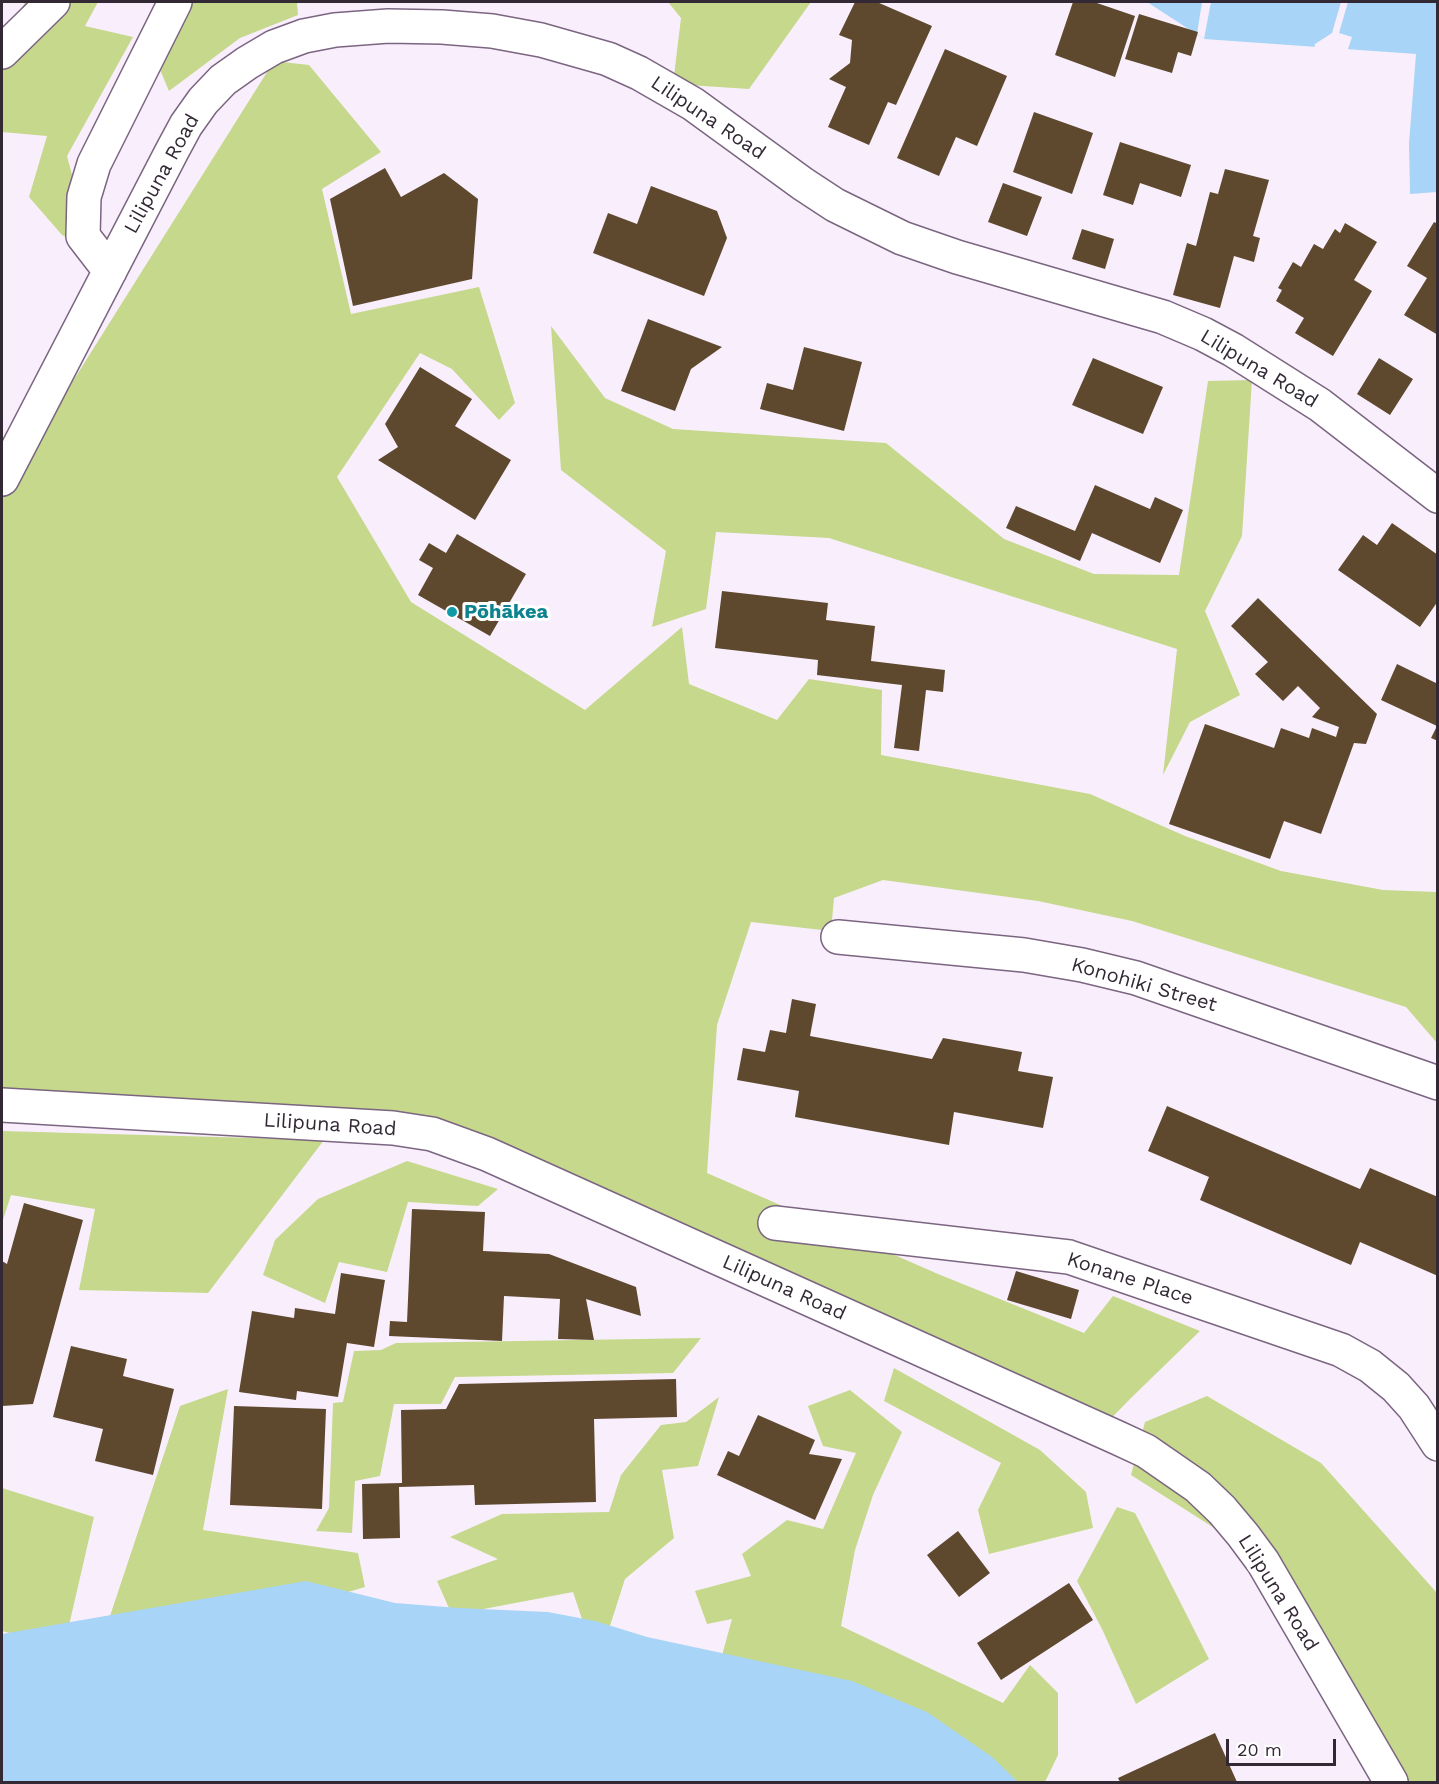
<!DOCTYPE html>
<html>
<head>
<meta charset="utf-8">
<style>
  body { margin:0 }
  #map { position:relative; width:1439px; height:1784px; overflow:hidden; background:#f9effc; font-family:"Work Sans",sans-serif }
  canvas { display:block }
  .frame { position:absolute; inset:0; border:3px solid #322935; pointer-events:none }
  .scale { position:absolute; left:1226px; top:1739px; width:110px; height:27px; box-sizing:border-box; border:3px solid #322935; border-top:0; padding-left:8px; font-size:18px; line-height:21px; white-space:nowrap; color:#322935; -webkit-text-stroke:4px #fff; paint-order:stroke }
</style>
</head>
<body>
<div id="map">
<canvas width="1439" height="1784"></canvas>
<div class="frame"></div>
<div class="scale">20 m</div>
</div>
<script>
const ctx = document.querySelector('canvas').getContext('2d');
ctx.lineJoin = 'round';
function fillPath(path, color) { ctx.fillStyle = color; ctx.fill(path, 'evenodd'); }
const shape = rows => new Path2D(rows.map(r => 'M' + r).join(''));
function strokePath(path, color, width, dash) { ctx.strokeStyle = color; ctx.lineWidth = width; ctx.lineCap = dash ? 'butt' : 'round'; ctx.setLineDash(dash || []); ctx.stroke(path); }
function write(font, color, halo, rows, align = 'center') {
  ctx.font = font + ' "Work Sans",sans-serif'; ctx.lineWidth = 6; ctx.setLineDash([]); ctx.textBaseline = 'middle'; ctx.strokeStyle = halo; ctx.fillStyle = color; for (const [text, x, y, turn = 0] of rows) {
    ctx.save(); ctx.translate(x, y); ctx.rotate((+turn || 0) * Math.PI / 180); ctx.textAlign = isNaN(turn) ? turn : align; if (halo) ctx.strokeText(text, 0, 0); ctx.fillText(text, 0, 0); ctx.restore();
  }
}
const green = shape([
  [25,2,98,2,85,26,133,37,67,156,92,250,62,235,29,197,47,136,2,132,2,55],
  [187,2,297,2,298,15,240,38,169,91,158,65],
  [668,2,811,2,749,89,673,84,681,18],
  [274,61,309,65,381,152,322,189,351,314,479,287,515,403,499,420,452,369,420,353,337,477,411,602,585,710,682,627,689,684,777,720,809,679,882,690,881,755,1090,794,1185,836,1281,871,1383,890,1437,892,1437,1043,1406,1007,1132,921,1038,901,883,880,834,898,831,931,751,922,717,1025,707,1173,938,1274,1084,1333,1113,1296,1200,1331,1131,1398,1087,1443,907,1336,745,1253,315,1107,2,1102,2,494],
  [551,326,605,398,673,429,886,443,1004,539,1094,574,1179,575,1208,381,1252,380,1242,536,1205,611,1240,695,1190,722,1163,775,1177,649,829,538,716,532,706,609,652,627,666,551,561,470],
  [2,1131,324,1140,208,1293,79,1290,95,1209,11,1195,2,1223],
  [407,1161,498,1189,478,1206,408,1202,387,1272,339,1262,325,1303,263,1275,275,1240,318,1199],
  [701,1338,673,1373,455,1377,441,1404,394,1404,380,1476,355,1481,352,1533,316,1531,329,1508,333,1403,343,1402,354,1351,381,1350,396,1343],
  [894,1368,1040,1450,1086,1492,1093,1528,989,1554,978,1510,1001,1463,884,1401],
  [228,1389,203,1530,358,1553,365,1587,251,1621,97,1655,180,1406],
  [850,1390,902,1432,873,1495,855,1550,841,1626,1003,1703,1030,1665,1058,1693,1058,1755,1045,1782,956,1782,718,1670,732,1619,707,1624,695,1591,751,1576,742,1554,787,1520,823,1529,856,1453,823,1446,808,1406],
  [1207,1396,1321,1463,1437,1593,1437,1782,1391,1782,1230,1538,1131,1475,1145,1422],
  [719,1397,698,1466,662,1470,674,1538,625,1579,608,1632,584,1625,573,1592,452,1615,437,1581,498,1559,450,1537,502,1514,609,1512,621,1475,661,1425,686,1422],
  [2,1488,94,1517,64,1647,2,1631],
  [1117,1507,1135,1513,1209,1659,1136,1704,1102,1629,1077,1581]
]);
const water = shape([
  [1147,2,1437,2,1437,192,1410,194,1409,143,1416,54,1204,39],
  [306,1581,395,1603,459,1608,548,1612,595,1621,647,1637,852,1681,927,1712,992,1757,1018,1782,2,1782,2,1634]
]);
const pier = shape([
  [1202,2,1211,2,1204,39,1197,34],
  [1341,2,1348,2,1339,33,1352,37,1347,52,1314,50,1315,44,1332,33]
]);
const building = shape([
  [855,2,877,2,932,26,896,105,888,102,869,145,828,127,846,87,829,79,850,63,852,40,839,35],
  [1073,2,1094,2,1135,16,1115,77,1055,55],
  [1139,14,1198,32,1191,56,1178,52,1172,73,1125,59],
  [945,49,1007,76,977,146,956,137,939,176,897,158],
  [1034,112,1093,133,1072,194,1013,172],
  [1120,142,1191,165,1181,197,1140,183,1133,205,1103,195],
  [385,168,401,197,444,173,478,199,472,279,353,306,330,199],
  [1225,169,1269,180,1253,236,1260,238,1254,262,1234,256,1220,308,1173,295,1187,243,1196,246,1210,192,1218,194],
  [1003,183,1042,197,1027,236,988,222],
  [651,186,717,211,727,238,704,296,593,253,608,213,637,224],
  [1434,222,1438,224,1438,335,1404,315,1427,278,1407,266],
  [1345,223,1377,242,1354,280,1372,291,1333,356,1295,333,1304,318,1276,301,1282,290,1278,288,1293,262,1301,267,1314,244,1323,249,1335,229,1340,233],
  [1082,229,1114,239,1105,269,1072,259],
  [648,319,722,347,691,369,675,411,621,391],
  [804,347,862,362,844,431,760,409,767,383,793,390],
  [1093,358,1163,387,1143,434,1072,405],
  [1379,358,1413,379,1390,415,1357,394],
  [420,367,472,399,455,426,511,460,475,520,378,460,398,447,385,424],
  [1095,485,1150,509,1155,497,1183,510,1160,563,1092,533,1080,561,1006,528,1016,506,1075,531],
  [1392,523,1438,555,1438,601,1420,627,1338,570,1363,535,1377,545],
  [457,534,526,574,490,636,418,595,433,568,419,560,429,543,446,553],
  [722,591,828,603,826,620,875,626,871,661,945,670,943,692,926,690,919,751,894,748,902,685,817,675,818,660,715,648],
  [1258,598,1377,714,1366,744,1354,743,1321,834,1284,821,1270,859,1169,824,1205,724,1274,748,1281,728,1309,738,1312,728,1336,737,1339,727,1312,717,1320,708,1298,686,1283,701,1255,674,1268,662,1231,626],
  [1397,664,1438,684,1438,741,1431,738,1437,726,1381,700],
  [792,999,816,1004,810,1036,932,1059,943,1038,1022,1052,1018,1071,1053,1077,1043,1128,954,1112,949,1145,795,1117,799,1091,737,1080,743,1048,765,1052,770,1030,786,1033],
  [1167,1106,1360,1189,1370,1168,1438,1197,1438,1276,1360,1242,1351,1265,1200,1200,1209,1177,1148,1151],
  [24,1203,83,1220,33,1404,2,1406,2,1261,7,1264],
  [412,1209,485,1212,483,1251,549,1254,636,1287,641,1316,586,1299,594,1340,558,1339,560,1299,504,1296,502,1341,389,1336,390,1321,407,1322],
  [1016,1271,1079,1290,1071,1319,1007,1300],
  [341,1273,385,1280,374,1347,347,1343,338,1397,297,1391,296,1400,239,1392,252,1311,294,1318,295,1308,335,1314],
  [71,1346,127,1359,123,1376,174,1389,153,1475,95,1461,103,1429,53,1417],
  [676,1379,677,1417,594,1419,596,1502,475,1505,474,1485,399,1487,400,1538,363,1539,362,1484,402,1483,401,1410,446,1409,459,1384],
  [234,1406,326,1409,322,1509,230,1505],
  [758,1415,815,1440,809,1454,842,1459,815,1520,717,1475,728,1451,739,1456],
  [958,1531,990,1573,959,1597,927,1555],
  [1069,1583,1093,1620,1001,1680,977,1643],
  [1215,1733,1237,1782,1120,1782,1118,1778]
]);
const minor = shape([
  [2,52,53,2],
  [110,271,83,236,84,197,94,164,175,2],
  [2,479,172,151,186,125,203,101,223,80,247,63,274,47,304,36,335,30,388,26,442,27,492,31,541,40,608,59,639,73,693,104,803,184,835,205,902,238,957,257,1163,317,1203,334,1233,350,1320,405,1438,496],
  [838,937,1024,955,1082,965,1136,978,1438,1083],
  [2,1105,393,1128,432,1134,487,1154,1118,1438,1146,1451,1198,1487,1222,1510,1243,1535,1263,1562,1391,1782],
  [775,1223,1069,1257,1341,1350,1370,1366,1396,1387,1414,1407,1438,1444]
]);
const markers = [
  [452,612,6,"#0f9aa8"]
];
const streetNames = [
  ["Lilipuna Road",708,118,34],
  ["Lilipuna Road",162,174,-61],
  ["Lilipuna Road",1259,369,31],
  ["Konohiki Street",1144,985,16],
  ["Lilipuna Road",330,1125,4],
  ["Konane Place",1130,1279,18],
  ["Lilipuna Road",784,1288,24],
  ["Lilipuna Road",1278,1593,58]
];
const cultureNames = [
  ["Pōhākea",464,612]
];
fillPath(green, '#c5d88b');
fillPath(water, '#a8d5f7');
fillPath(pier, '#f9effc');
fillPath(building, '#5e492f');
strokePath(minor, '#7b6581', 36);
strokePath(minor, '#fff', 33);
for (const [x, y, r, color] of markers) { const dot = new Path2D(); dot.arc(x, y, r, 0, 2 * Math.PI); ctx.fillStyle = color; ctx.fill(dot); strokePath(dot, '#fff', 2); }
write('20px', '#322935', '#fff', streetNames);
write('bold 20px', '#0d838f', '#fff', cultureNames, 'left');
</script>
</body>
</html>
